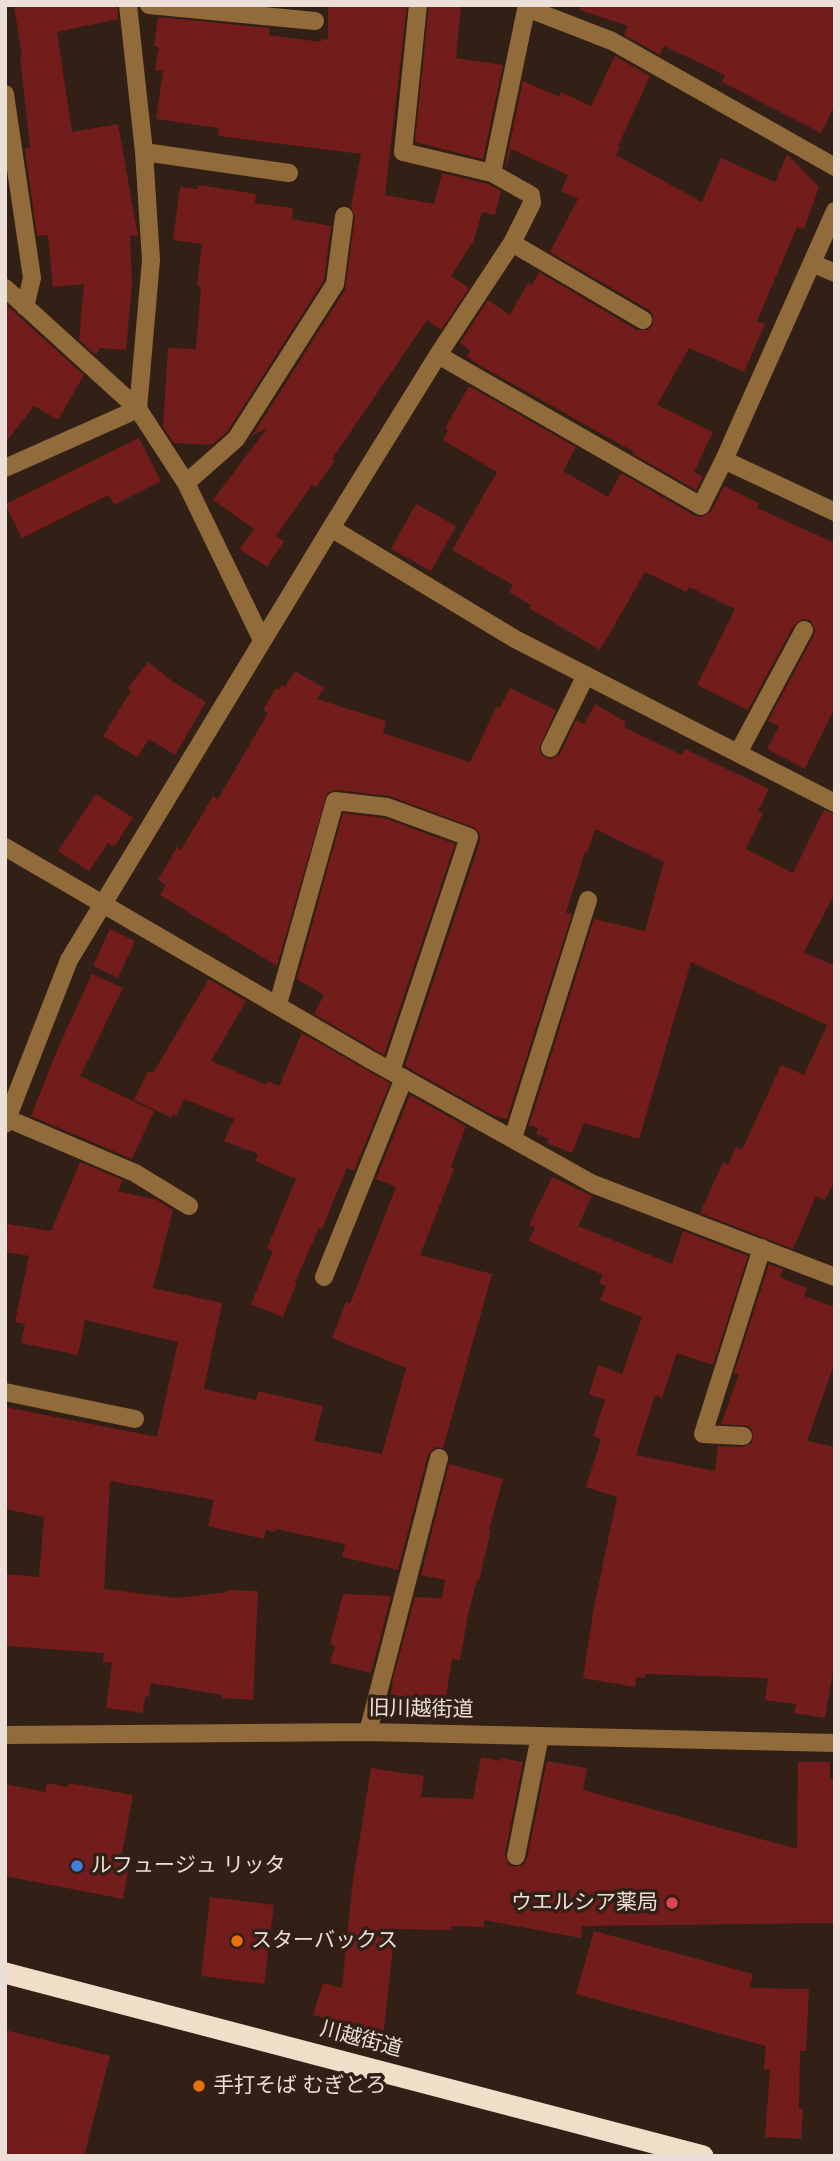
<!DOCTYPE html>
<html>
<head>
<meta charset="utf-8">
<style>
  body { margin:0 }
  #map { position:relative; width:840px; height:2161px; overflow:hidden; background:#322016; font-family:"DM Sans",sans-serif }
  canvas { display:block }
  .frame { position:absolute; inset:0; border:7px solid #ecdfd8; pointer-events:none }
</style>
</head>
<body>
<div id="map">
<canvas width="840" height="2161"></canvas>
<div class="frame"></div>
</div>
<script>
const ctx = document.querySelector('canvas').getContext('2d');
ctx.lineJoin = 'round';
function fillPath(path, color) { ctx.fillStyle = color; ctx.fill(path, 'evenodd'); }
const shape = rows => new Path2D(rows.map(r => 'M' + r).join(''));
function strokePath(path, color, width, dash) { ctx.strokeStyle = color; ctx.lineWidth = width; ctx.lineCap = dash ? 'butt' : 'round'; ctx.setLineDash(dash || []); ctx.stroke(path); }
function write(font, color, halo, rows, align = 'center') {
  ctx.font = font + ' "DM Sans","Noto Sans JP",sans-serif'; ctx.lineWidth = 7; ctx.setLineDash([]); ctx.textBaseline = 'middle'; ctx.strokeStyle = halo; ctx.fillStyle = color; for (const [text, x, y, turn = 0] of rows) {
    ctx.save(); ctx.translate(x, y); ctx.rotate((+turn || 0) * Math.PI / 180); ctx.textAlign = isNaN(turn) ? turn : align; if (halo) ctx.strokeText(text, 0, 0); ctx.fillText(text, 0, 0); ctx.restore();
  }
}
const building = shape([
  [14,5,117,5,118,19,57,32,72,132,118,124,138,236,130,235,132,283,126,350,100,348,96,355,79,340,84,284,53,287,48,235,37,236,25,149,30,148,20,57,22,57],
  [328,5,407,5,385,195,434,204,442,173,488,184,501,191,495,215,482,212,474,240,451,276,469,288,441,330,427,320,332,459,335,461,316,487,312,485,276,536,284,541,267,567,240,549,254,529,213,500,267,428,252,436,345,290,355,217,351,207,361,154,218,136,219,128,156,119,163,71,155,70,159,47,154,46,158,17,269,28,269,35,321,42,321,39,328,40],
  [429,5,461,5,456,58,503,65,483,159,415,142],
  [581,5,835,5,835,105,821,133,722,82,725,75,664,46,660,55,624,35,628,26,580,10],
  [615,56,650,76,618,146,620,147,616,155,702,202,721,158,775,182,787,154,819,187,804,229,797,227,757,321,765,324,744,372,689,348,657,405,713,432,694,472,703,477,696,490,633,454,634,452,481,366,466,356,471,351,460,343,488,300,510,315,528,283,532,285,539,272,637,330,648,330,653,325,653,315,649,310,550,252,578,199,561,191,568,175,511,149,506,168,505,167,523,81,559,97,561,92,591,106],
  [199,185,256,194,255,203,293,208,292,219,331,226,324,280,227,432,212,445,174,443,163,427,168,348,196,349,201,287,197,286,202,244,173,240,180,187,198,189],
  [5,304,84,375,58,420,34,406,5,443],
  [469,386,576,447,563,471,608,497,621,473,695,516,702,517,711,512,724,486,759,503,757,508,835,543,835,707,805,769,767,749,779,726,768,721,814,635,815,629,810,620,803,619,794,625,748,710,697,685,735,609,689,587,686,592,645,572,600,650,529,608,531,605,509,592,513,585,452,550,497,472,443,440,448,430,445,428],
  [139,438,161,481,114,505,109,495,22,538,5,504],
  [416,504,456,526,431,571,391,549],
  [148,662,173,682,206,702,175,755,149,739,137,757,103,736,131,691,128,688],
  [295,671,324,688,317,699,386,721,383,733,470,762,497,706,500,708,510,688,556,710,539,748,541,755,550,759,560,754,576,720,584,724,595,704,626,722,624,727,682,755,685,749,769,789,758,811,763,813,746,849,793,873,824,810,835,814,835,893,804,952,835,966,835,1180,825,1200,816,1196,793,1249,700,1213,723,1162,728,1165,736,1147,742,1150,781,1065,804,1075,827,1025,691,962,639,1139,584,1123,572,1153,547,1143,549,1139,536,1134,538,1128,529,1125,594,919,645,931,664,862,595,829,587,853,585,852,566,913,572,914,507,1119,494,1116,405,1066,480,841,480,834,473,827,389,796,336,790,327,793,277,966,160,895,166,885,158,880,177,847,181,850,213,796,218,799,268,713,263,710,276,688,279,690,281,685,285,687],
  [96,794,133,818,114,847,108,843,89,871,58,851],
  [343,813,384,818,455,844,384,1055,314,1014,324,995,297,979],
  [110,929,135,941,118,978,93,966],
  [92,974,123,988,80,1076,154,1111,132,1159,31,1116,58,1048],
  [209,979,246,1001,211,1061,266,1085,268,1081,279,1086,302,1033,390,1083,354,1171,347,1168,322,1229,319,1228,295,1282,297,1282,283,1317,251,1304,273,1251,267,1248,296,1179,255,1161,258,1154,224,1141,234,1119,184,1099,176,1116,173,1114,172,1118,134,1100,148,1071,153,1073],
  [410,1095,466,1126,451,1167,454,1169,420,1255,492,1274,443,1448,435,1447,428,1455,398,1570,342,1557,345,1544,276,1529,275,1532,266,1530,264,1539,208,1526,214,1500,110,1481,104,1589,177,1598,228,1592,228,1590,258,1591,253,1700,222,1698,222,1695,151,1683,149,1697,145,1696,143,1713,106,1708,112,1663,103,1662,104,1653,5,1646,5,1574,39,1577,44,1517,5,1509,5,1407,157,1437,178,1342,85,1320,78,1355,21,1343,25,1324,15,1322,29,1256,5,1252,8,1224,51,1231,80,1162,123,1180,118,1191,157,1200,173,1210,153,1288,222,1303,204,1389,256,1400,258,1391,323,1406,314,1441,382,1454,406,1368,332,1338,346,1302,350,1304,396,1187,376,1179],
  [552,1177,592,1196,578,1226,672,1264,683,1231,748,1256,713,1365,677,1353,662,1398,655,1395,636,1455,715,1471,718,1446,743,1447,752,1443,753,1431,749,1426,721,1424,739,1374,734,1373,769,1264,783,1269,780,1277,807,1288,804,1296,835,1307,835,1362,807,1441,835,1447,835,1659,825,1718,794,1713,796,1704,765,1700,768,1678,645,1674,645,1678,636,1677,635,1687,583,1678,594,1607,617,1497,586,1487,601,1439,593,1436,605,1400,589,1394,598,1365,622,1374,642,1317,600,1300,606,1286,599,1283,603,1275,529,1241,535,1227,529,1225],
  [449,1464,503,1479,489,1530,491,1530,479,1581,477,1580,468,1615,460,1660,452,1659,446,1697,431,1694,427,1717,389,1711,393,1679,415,1597,442,1598,445,1580,421,1575],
  [343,1594,391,1596,371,1673,330,1663,335,1646,330,1644],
  [481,1757,500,1761,501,1758,523,1762,505,1854,508,1864,514,1867,524,1864,527,1858,547,1761,587,1768,583,1790,797,1849,798,1762,830,1762,830,1779,835,1779,835,1923,582,1926,581,1938,484,1920,484,1927,451,1926,451,1930,395,1929,384,2030,355,2027,313,2015,323,1983,342,1988,352,1887,371,1768,424,1776,421,1797,473,1799],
  [47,1783,68,1787,69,1783,133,1795,121,1858,130,1860,123,1899,5,1876,5,1784,45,1792],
  [210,1897,274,1905,264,1984,201,1976],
  [594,1931,753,1974,750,1988,809,1989,806,2051,800,2051,799,2109,803,2109,801,2139,765,2137,770,2070,764,2069,766,2046,576,1994],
  [5,2030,110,2056,84,2156,5,2156]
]);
const minor = shape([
  [128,5,144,152,151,260,138,409],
  [149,5,315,21],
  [418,5,403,152,492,173,527,5],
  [527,8,612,41,835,167],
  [5,94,32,278,25,307],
  [144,152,289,173],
  [512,243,643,320],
  [812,263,835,273],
  [5,288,138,409,186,483,262,640],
  [438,355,701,506,724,460,835,211],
  [724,460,835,512],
  [5,468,138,409],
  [186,483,236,439,335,284,344,216],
  [331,528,515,639,835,803],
  [550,748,586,675],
  [738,753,804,630],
  [5,847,369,1059,593,1184,835,1277],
  [278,1004,335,801,387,807,469,837,391,1071],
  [6,1118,135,1173,189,1206],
  [5,1124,69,960,331,528,438,355,512,243,532,203,531,195,492,173],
  [513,1138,588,900],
  [324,1277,404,1078],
  [5,1392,135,1419],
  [743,1436,703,1434,762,1248],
  [368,1732,439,1458],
  [5,1735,368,1732,835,1743],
  [516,1856,540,1736]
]);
const highway = shape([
  [5,1973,703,2156]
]);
const markers = [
  [77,1866,7,"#3f7fe0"],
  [672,1903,7,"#e0444e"],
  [237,1941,7,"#e8710a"],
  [199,2086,7,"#e8710a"]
];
const streetNames = [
  ["旧川越街道",421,1710,1],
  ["川越街道",361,2040,15]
];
const poiNames = [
  ["ルフュージュ リッタ",91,1866],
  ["ウエルシア薬局",658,1903,"right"],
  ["スターバックス",251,1941],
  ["手打そば むぎとろ",213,2086]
];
fillPath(building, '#721c1b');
strokePath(minor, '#916b3a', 18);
strokePath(highway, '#f1dec8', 21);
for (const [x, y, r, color] of markers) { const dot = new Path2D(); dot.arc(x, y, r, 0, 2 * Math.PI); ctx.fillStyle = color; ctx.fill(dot); strokePath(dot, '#322016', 2.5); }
write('21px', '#ecdfd8', '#322016', streetNames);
write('21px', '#ecdfd8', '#322016', poiNames, 'left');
</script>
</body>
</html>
